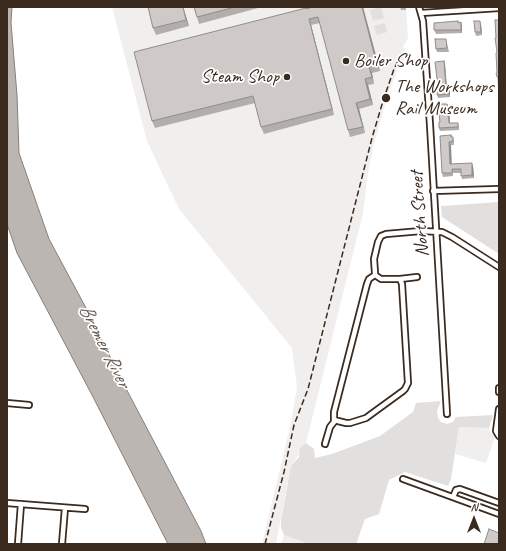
<!DOCTYPE html>
<html>
<head>
<meta charset="utf-8">
<style>
  body { margin:0 }
  #map { position:relative; width:506px; height:551px; overflow:hidden; background:#fff; font-family:Caveat,sans-serif }
  canvas { display:block }
  .frame { position:absolute; inset:0; border:8px solid #3b2a1e; pointer-events:none }
  .north { position:absolute; left:454px; top:499px; width:40px; height:40px; -webkit-text-stroke:3px #fff; paint-order:stroke; rotate:0deg; font-size:11px; font-weight:700; line-height:16px; text-align:center; color:#3b2a1e }
  .north::after { content:''; display:block; margin:auto; width:14px; height:18px; background:#3b2a1e; clip-path:polygon(50% 0,100% 100%,50% 72%,0 100%) }
</style>
</head>
<body>
<div id="map">
<canvas width="506" height="551"></canvas>
<div class="frame"></div>
<div class="north">N</div>
</div>
<script>
const ctx = document.querySelector('canvas').getContext('2d');
ctx.lineJoin = 'round';
function fillPath(path, color) { ctx.fillStyle = color; ctx.fill(path, 'evenodd'); }
const shape = rows => new Path2D(rows.map(r => 'M' + r).join(''));
function strokePath(path, color, width, dash) { ctx.strokeStyle = color; ctx.lineWidth = width; ctx.lineCap = dash ? 'butt' : 'round'; ctx.setLineDash(dash || []); ctx.stroke(path); }
function write(font, color, halo, rows, align = 'center') {
  ctx.font = font + ' Caveat,sans-serif'; ctx.lineWidth = 3.5; ctx.setLineDash([]); ctx.textBaseline = 'middle'; ctx.strokeStyle = halo; ctx.fillStyle = color; for (const [text, x, y, turn = 0] of rows) {
    ctx.save(); ctx.translate(x, y); ctx.rotate((+turn || 0) * Math.PI / 180); ctx.textAlign = isNaN(turn) ? turn : align; if (halo) ctx.strokeText(text, 0, 0); ctx.fillText(text, 0, 0); ctx.restore();
  }
}
const built = shape([
  [112,7,406,7,408,38,403,47,405,49,404,60,397,67,396,70,397,71,388,94,373,147,368,173,363,213,306,443,291,466,276,544,262,544,291,423,297,387,292,348,179,209,147,141],
  [459,427,489,428,490,432,495,437,486,463,455,454],
  [284,535,309,544,281,544]
]);
const green = shape([
  [381,7,384,18,373,21,370,10],
  [385,23,387,32,377,35,374,26],
  [499,202,499,254,442,217,441,206],
  [441,401,437,411,438,418,441,422,447,424,453,422,456,417,493,415,489,428,459,427,451,479,448,486,405,472,389,480,379,514,365,519,356,544,309,544,284,535,281,528,281,521,291,466,299,457,300,448,306,443,314,449,315,458,332,454,380,436,413,412,416,403]
]);
const water = shape([
  [7,7,12,7,11,23,17,95,19,153,49,239,86,308,121,379,201,531,206,544,168,544,92,395,17,253,7,224,7,7]
]);
const minor = shape([
  [419,7,423,21,430,125,447,414],
  [421,13,499,8],
  [433,191,499,189],
  [375,275,369,279,367,284,334,412,334,420,346,423,350,423,366,418,370,415,403,391,405,389,408,383,402,284,400,279,381,279,375,275,375,273,374,259,378,242,381,236,386,234,421,231,442,232,452,237,499,267],
  [400,279,417,277],
  [499,388,499,392],
  [7,403,29,405],
  [499,409,496,431,499,436],
  [325,444,330,427,334,422,334,420],
  [403,479,499,514],
  [453,497,456,490,460,489,499,503],
  [7,503,85,509],
  [18,544,21,504],
  [62,544,65,508]
]);
const rail = shape([
  [265,544,284,472,294,425,308,389,372,138,383,101,394,69,403,51]
]);
const wall = shape([
  [183,7,189,26,156,35,153,28],
  [194,7,262,7,199,24],
  [363,7,380,71,372,73,374,84,368,85,373,105,359,109,365,133,350,137,348,130,320,23,311,25,334,115,264,134,261,127,255,103,155,128,152,121,306,9],
  [400,7,406,7,406,10,401,10],
  [458,21,458,23,461,22,462,26,462,33,436,34,434,30],
  [481,24,482,35,476,36,475,32],
  [446,39,449,52,437,52,436,49],
  [444,61,445,64,447,87,448,87,450,90,450,97,438,98,437,95,439,88,438,83,437,79],
  [449,107,450,123,458,123,459,127,459,130,440,131,439,128,440,122],
  [451,135,454,140,454,145,451,145,451,164,473,166,474,178,462,179,461,173,453,173,453,176,443,177,442,173]
]);
const shadedWall = shape([
  [183,7,189,26,186,20],
  [362,7,363,7,380,71,377,65],
  [309,19,311,25,334,115,332,109],
  [480,21,481,24,482,35,481,32],
  [461,22,462,26,462,33,461,30],
  [444,61,445,64,447,91,446,87],
  [369,67,372,73,374,84,372,77],
  [365,79,368,85,373,105,370,99],
  [448,87,450,90,450,97,449,94],
  [356,103,359,109,365,133,363,127],
  [447,104,449,107,450,127,449,123],
  [449,142,451,145,452,167,450,164],
  [472,163,473,166,474,178,472,175]
]);
const building = shape([
  [148,7,183,7,186,20,153,28,148,7],
  [194,7,235,7,197,17,194,7],
  [313,7,362,7,377,65,369,67,372,77,365,79,370,99,356,103,363,127,348,130,318,17,309,19,332,109,261,127,253,96,152,121,134,52,306,8,306,9,313,7],
  [495,20,499,20,499,101,498,77,497,77,496,73,497,73,496,53,497,52,495,38,496,38,495,20],
  [458,21,458,23,461,22,461,30,434,30,434,23,458,21],
  [474,21,480,21,481,32,475,32,474,21],
  [435,39,446,39,447,48,436,49,435,39],
  [444,61,446,87,448,87,449,94,437,95,437,88,439,88,438,79,437,79,435,62,444,61],
  [438,104,447,104,449,123,458,123,458,127,439,128,439,122,440,122,438,104],
  [451,135,451,137,453,137,453,141,449,142,450,164,472,163,472,175,461,176,461,169,452,169,452,173,442,173,440,136,451,135],
  [489,529,499,533,499,544,484,544,489,529]
]);
const markers = [
  [346,61,4,"#3b2a1e"],
  [287,77,4,"#3b2a1e"],
  [386,98,5,"#3b2a1e"]
];
const poiNames = [
  ["Boiler Shop",354,61],
  ["Steam Shop",279,77,"right"],
  ["The Workshops",395,87],
  ["Rail Museum",395,109]
];
const streetNames = [
  ["North Street",420,214,-94]
];
const waterNames = [
  ["Bremer River",104,346,63]
];
fillPath(built, '#f1efee');
fillPath(green, '#e2e0de');
fillPath(water, '#bcb6b3');
strokePath(water, '#887e77', 1);
strokePath(minor, '#3b2a1e', 8);
strokePath(minor, '#fff', 4.5);
strokePath(rail, '#3b2a1e', 1.5, [6, 3]);
fillPath(wall, '#b2aeab');
fillPath(shadedWall, '#918d8b');
fillPath(building, '#cfcac7');
strokePath(building, '#918d8b', 1);
for (const [x, y, r, color] of markers) { const dot = new Path2D(); dot.arc(x, y, r, 0, 2 * Math.PI); ctx.fillStyle = color; ctx.fill(dot); strokePath(dot, '#fff', 1.5); }
write('19px', '#3b2a1e', '#fff', poiNames, 'left');
write('19px', '#3b2a1e', '#fff', streetNames);
write('italic 20px', '#685b52', '#fff', waterNames);
</script>
</body>
</html>
